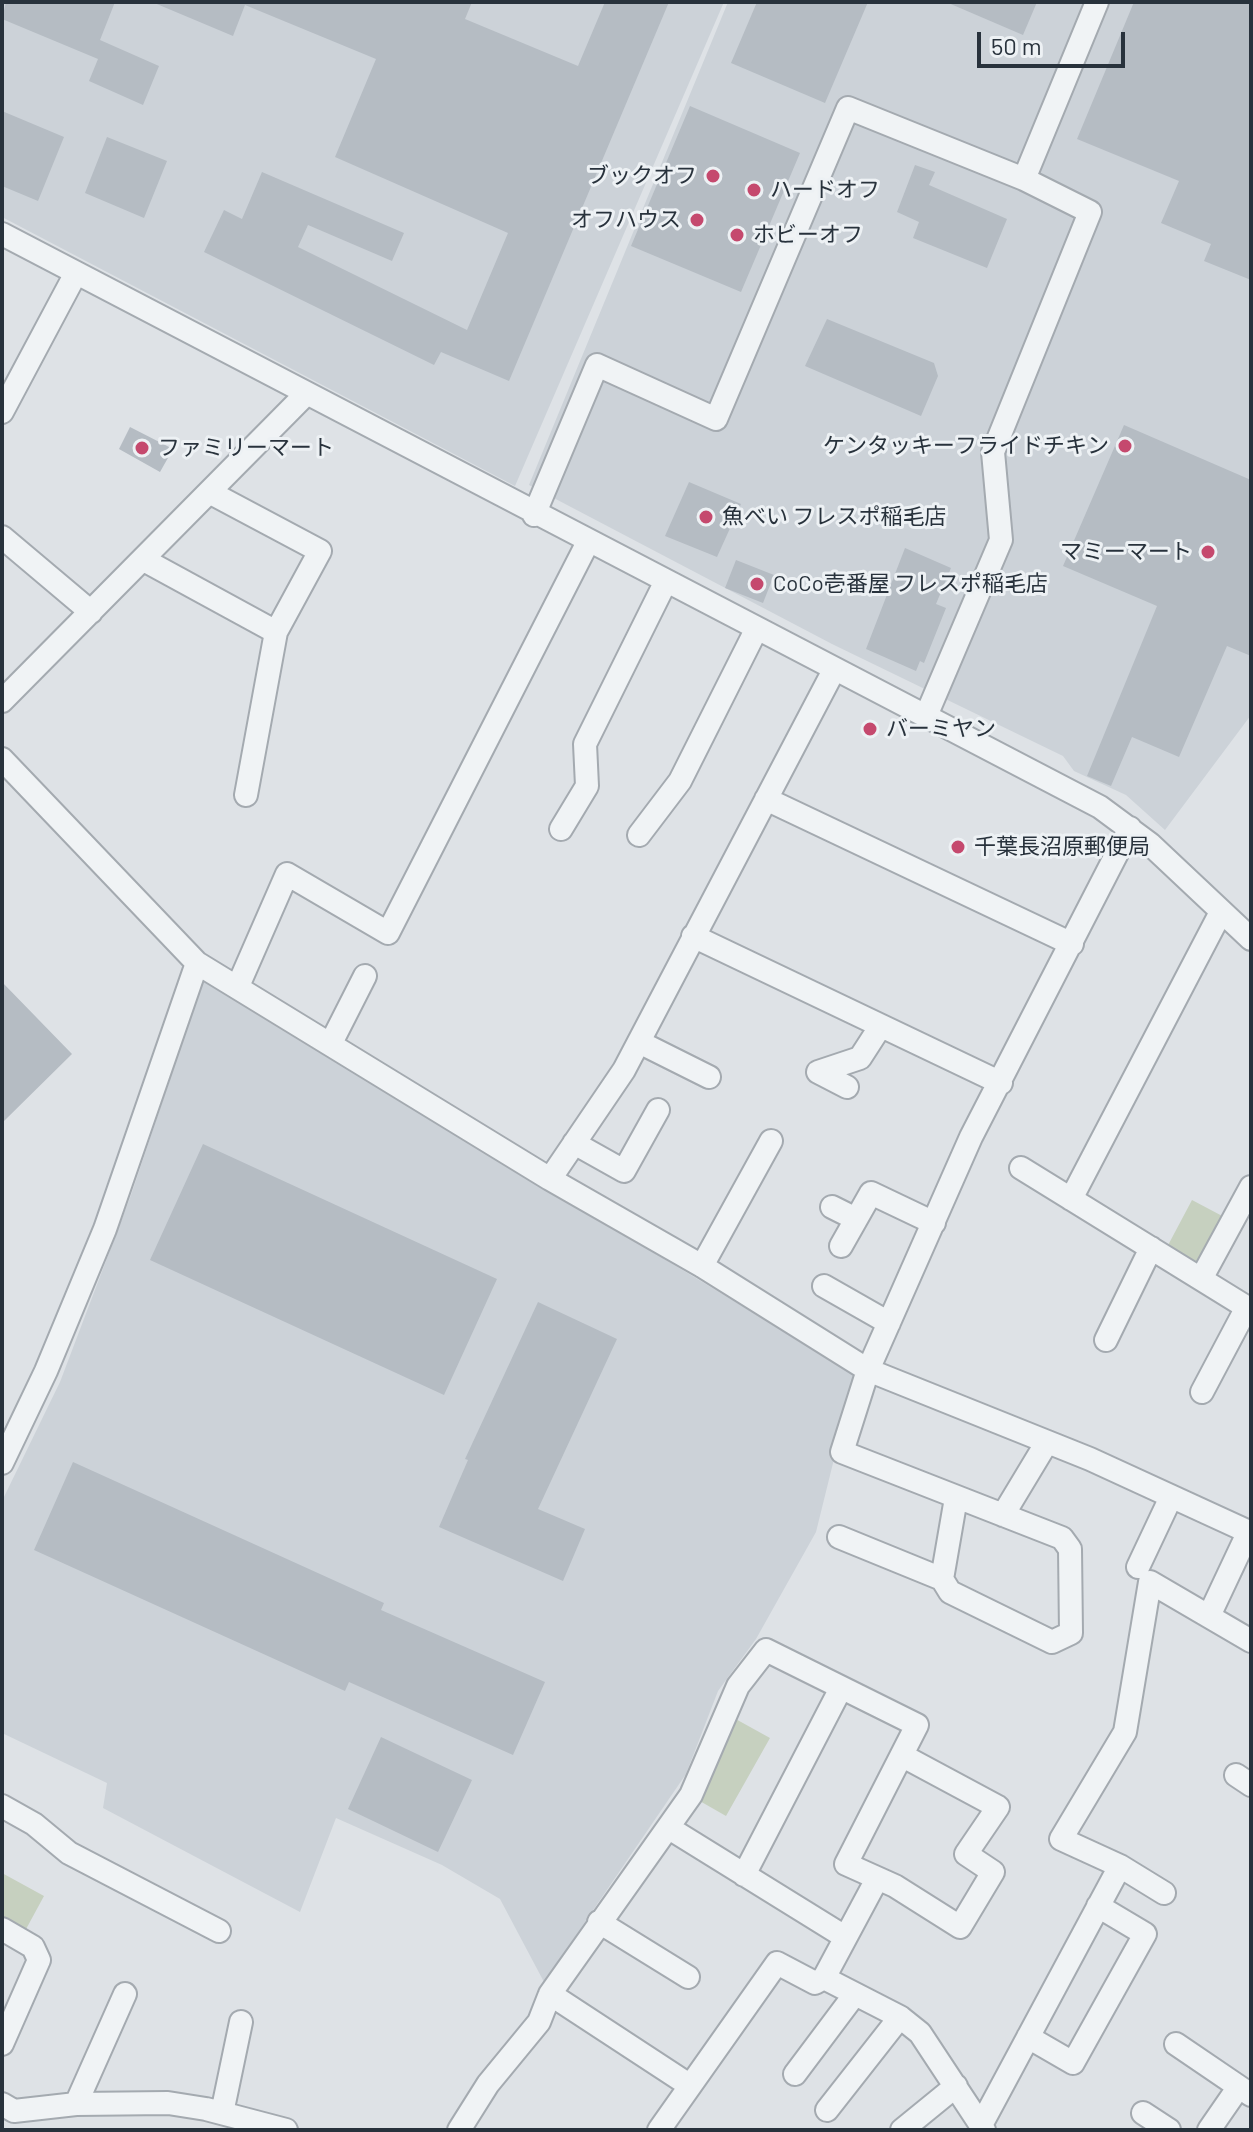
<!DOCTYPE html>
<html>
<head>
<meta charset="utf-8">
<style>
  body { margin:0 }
  #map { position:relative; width:1253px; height:2132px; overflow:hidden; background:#dee2e6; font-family:Barlow,sans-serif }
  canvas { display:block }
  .frame { position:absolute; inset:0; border:4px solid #28323c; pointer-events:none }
  .scale { position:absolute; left:977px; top:32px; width:148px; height:36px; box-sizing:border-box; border:4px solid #28323c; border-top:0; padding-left:10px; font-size:24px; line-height:28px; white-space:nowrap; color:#28323c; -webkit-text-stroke:6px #edf1f4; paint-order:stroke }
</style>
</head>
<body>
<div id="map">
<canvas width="1253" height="2132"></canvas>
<div class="frame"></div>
<div class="scale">50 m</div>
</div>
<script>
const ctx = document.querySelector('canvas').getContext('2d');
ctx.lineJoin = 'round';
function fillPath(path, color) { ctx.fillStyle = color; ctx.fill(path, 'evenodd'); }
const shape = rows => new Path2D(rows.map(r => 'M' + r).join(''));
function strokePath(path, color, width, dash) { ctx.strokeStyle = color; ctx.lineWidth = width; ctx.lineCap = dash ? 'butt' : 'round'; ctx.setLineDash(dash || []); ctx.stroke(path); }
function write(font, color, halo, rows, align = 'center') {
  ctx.font = font + ' Barlow,"Noto Sans JP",sans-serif'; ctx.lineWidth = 6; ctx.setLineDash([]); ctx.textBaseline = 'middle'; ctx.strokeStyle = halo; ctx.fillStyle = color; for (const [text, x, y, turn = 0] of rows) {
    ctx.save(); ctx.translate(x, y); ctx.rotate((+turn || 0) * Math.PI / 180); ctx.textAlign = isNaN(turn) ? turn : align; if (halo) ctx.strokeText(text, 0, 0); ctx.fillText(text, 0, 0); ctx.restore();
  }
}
const built = shape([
  [2,2,724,2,515,486,2,217],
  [728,2,1251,2,1251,715,1165,830,1126,795,1074,771,1063,756,832,644,529,485],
  [203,981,855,1374,816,1532,756,1639,718,1691,686,1774,544,1982,500,1899,442,1865,336,1818,300,1912,103,1808,107,1783,2,1733,2,1501,60,1382,131,1195]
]);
const green = shape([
  [1192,1200,1226,1218,1199,1266,1166,1249],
  [732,1717,770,1738,726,1816,698,1800],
  [2,1873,44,1896,25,1931,2,1918]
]);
const building = shape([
  [6,2,115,2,100,40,159,66,143,105,89,81,98,59,2,19],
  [152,2,472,2,465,19,578,66,605,2,669,2,509,381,441,352,434,365,204,252,224,210,242,219,262,172,404,233,392,261,308,225,298,247,467,330,508,233,335,157,376,59,245,5,233,36],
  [757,2,868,2,825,103,731,63],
  [946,2,1037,2,1023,35],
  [1134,2,1251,2,1251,280,1204,261,1211,244,1161,223,1179,181,1077,139],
  [690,106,800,153,741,292,631,246],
  [2,111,64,137,38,201,2,186],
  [107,137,167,161,144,218,85,193],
  [915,165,935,172,929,185,1007,219,987,268,913,238,919,222,897,212],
  [827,319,934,363,938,376,921,416,805,366],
  [1124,425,1251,480,1251,656,1227,646,1179,757,1132,737,1111,786,1087,776,1157,606,1063,566],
  [130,427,173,449,160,472,119,449],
  [689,482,741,504,717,557,665,536],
  [905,548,951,568,936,604,946,608,924,663,920,661,916,671,866,649],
  [736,560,774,575,763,603,725,588],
  [2,982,72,1054,2,1123],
  [203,1144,497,1279,444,1395,150,1260],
  [538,1302,617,1339,538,1509,585,1529,563,1581,439,1527,468,1460,465,1459],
  [73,1462,384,1603,381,1610,545,1682,513,1755,349,1682,345,1691,34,1550],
  [381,1737,472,1780,438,1852,348,1809]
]);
const minor = shape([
  [1024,179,1097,2],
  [2,234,1100,807,1150,844,1251,939],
  [2,412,76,273],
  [211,493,320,551,276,632,246,795],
  [534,515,597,365,716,419,848,108,1024,179,1090,212,993,452,1001,540,926,716],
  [2,537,91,612],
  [144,560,276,632],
  [2,701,306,394],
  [2,759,197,963,550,1179,702,1266,868,1370,1090,1459,1251,1533],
  [766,799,1072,944],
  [561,829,587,786,585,744,665,583],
  [639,835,680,781,756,630],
  [693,936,1001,1083],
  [238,986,287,874,388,933,588,542],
  [639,1042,709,1077],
  [331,1043,365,976],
  [847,1087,818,1072,860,1058,880,1027],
  [574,1143,624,1171,658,1110],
  [1021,1168,1251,1310],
  [550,1179,624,1070,834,670],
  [1071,1199,1221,912],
  [832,1207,856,1219],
  [841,1246,871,1193,934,1223],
  [702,1266,771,1141],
  [1201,1279,1251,1187],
  [824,1286,889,1323],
  [1106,1340,1151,1248],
  [1202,1392,1247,1307],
  [2,1463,46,1371,105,1229,197,963],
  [1003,1515,1047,1442],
  [839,1537,942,1579,950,1592,1052,1642,1071,1633,1070,1549,1062,1538,842,1452,868,1370,971,1137,1130,828],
  [1138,1567,1171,1497],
  [942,1579,956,1498],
  [1209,1616,1249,1531],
  [1236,1775,1251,1785],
  [2,1806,34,1824,69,1853,219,1931],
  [669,1828,845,1937],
  [744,1875,841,1688],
  [1164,1893,1120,1866,1061,1839,1125,1732,1150,1582,1251,1641],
  [599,1922,688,1977],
  [2,1929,33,1947,39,1960,2,2044],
  [824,1978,900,2017,920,2033,984,2130],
  [550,1994,689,2085],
  [1028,2037,1073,2063,1145,1934,1098,1906],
  [1176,2044,1251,2095],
  [795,2074,855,1994],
  [2,2104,14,2111,76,2104,168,2103,206,2109,286,2130],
  [76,2104,125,1994],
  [827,2110,900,2017],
  [222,2113,241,2022],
  [1143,2113,1169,2130],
  [981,2125,1120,1866],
  [459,2130,488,2084,539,2022,550,1994,691,1795,738,1686,766,1650,917,1725,846,1864,895,1886,960,1927,993,1872,966,1854,998,1807,903,1756],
  [659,2130,777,1963,815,1983,824,1978,877,1879],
  [902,2130,956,2086],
  [1209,2130,1238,2088]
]);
const markers = [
  [713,176,8,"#c5496e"],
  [754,190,8,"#c5496e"],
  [697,220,8,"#c5496e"],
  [737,235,8,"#c5496e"],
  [1125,446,8,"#c5496e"],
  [142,448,8,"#c5496e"],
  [706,517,8,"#c5496e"],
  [1208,552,8,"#c5496e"],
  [757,584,8,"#c5496e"],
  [870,729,8,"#c5496e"],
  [958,847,8,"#c5496e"]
];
const poiNames = [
  ["ブックオフ",697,176,"right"],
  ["ハードオフ",770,190],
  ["オフハウス",681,220,"right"],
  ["ホビーオフ",753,235],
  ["ケンタッキーフライドチキン",1109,446,"right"],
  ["ファミリーマート",158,448],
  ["魚べい フレスポ稲毛店",722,517],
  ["マミーマート",1192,552,"right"],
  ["CoCo壱番屋 フレスポ稲毛店",773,584],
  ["バーミヤン",886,729],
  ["千葉長沼原郵便局",974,847]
];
fillPath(built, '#ccd2d8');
fillPath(green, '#c6d0bf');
fillPath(building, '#b5bcc3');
strokePath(minor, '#a4aab0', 26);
strokePath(minor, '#f0f3f5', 22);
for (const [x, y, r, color] of markers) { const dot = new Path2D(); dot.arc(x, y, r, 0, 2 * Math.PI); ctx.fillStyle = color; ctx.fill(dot); strokePath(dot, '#edf1f4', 3); }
write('22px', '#28323c', '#edf1f4', poiNames, 'left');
</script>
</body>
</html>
